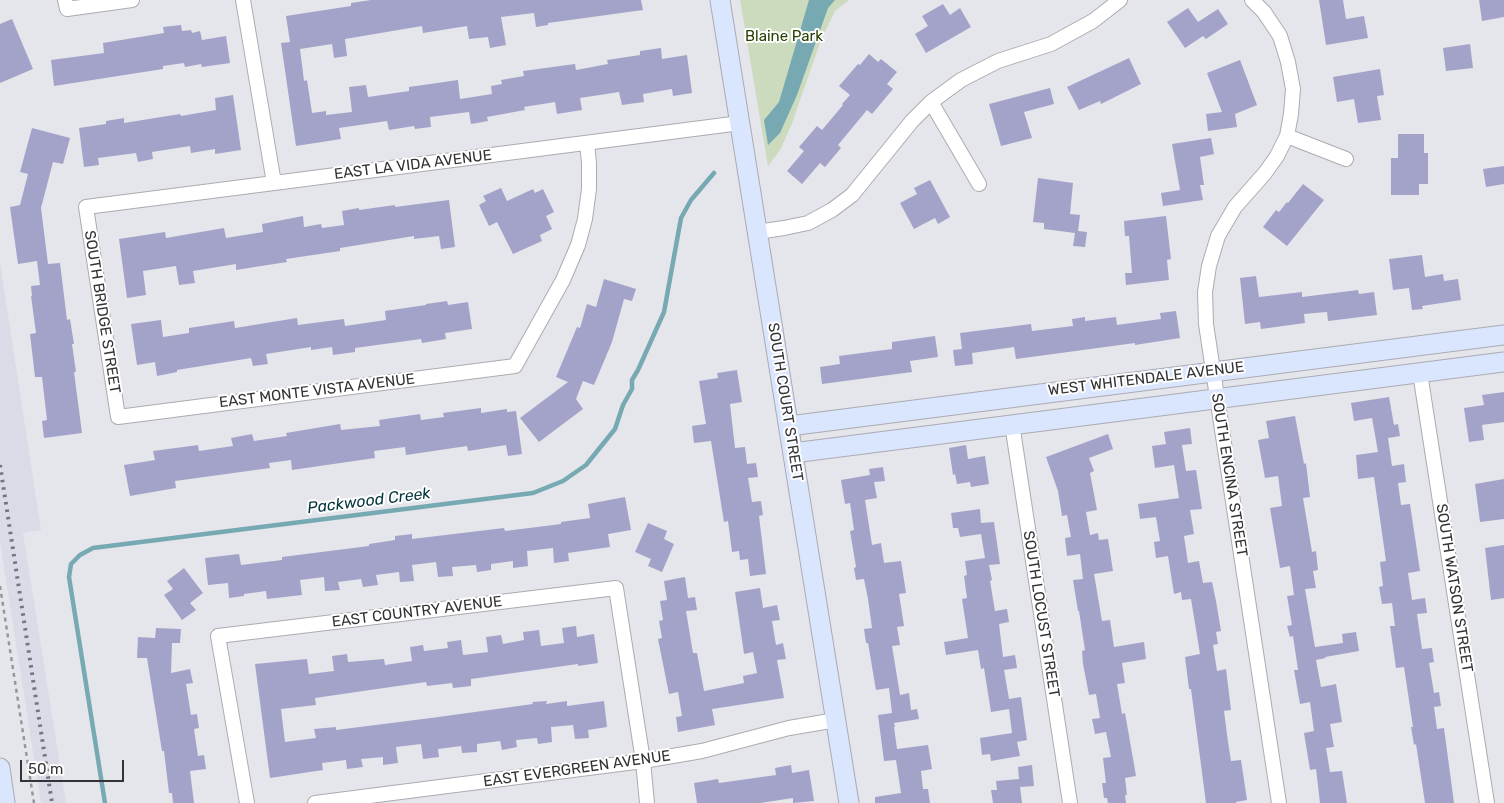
<!DOCTYPE html>
<html>
<head>
<meta charset="utf-8">
<style>
  body { margin:0 }
  #map { position:relative; width:1504px; height:803px; overflow:hidden; background:#e5e6eb; font-family:Rubik,sans-serif }
  canvas { display:block }
  .scale { position:absolute; left:20px; top:760px; width:104px; height:22px; box-sizing:border-box; border:2px solid #333336; border-top:0; padding-left:6px; font-size:15px; line-height:18px; white-space:nowrap; color:#333336; -webkit-text-stroke:4px #fff; paint-order:stroke }
</style>
</head>
<body>
<div id="map">
<canvas width="1504" height="803"></canvas>
<div class="scale">50 m</div>
</div>
<script>
const ctx = document.querySelector('canvas').getContext('2d');
ctx.lineJoin = 'round';
function fillPath(path, color) { ctx.fillStyle = color; ctx.fill(path, 'evenodd'); }
const shape = rows => new Path2D(rows.map(r => 'M' + r).join(''));
function strokePath(path, color, width, dash) { ctx.strokeStyle = color; ctx.lineWidth = width; ctx.lineCap = dash ? 'butt' : 'round'; ctx.setLineDash(dash || []); ctx.stroke(path); }
function write(font, color, halo, rows, align = 'center') {
  ctx.font = font + ' Rubik,sans-serif'; ctx.lineWidth = 4; ctx.setLineDash([]); ctx.textBaseline = 'middle'; ctx.strokeStyle = halo; ctx.fillStyle = color; for (const [text, x, y, turn = 0] of rows) {
    ctx.save(); ctx.translate(x, y); ctx.rotate((+turn || 0) * Math.PI / 180); ctx.textAlign = isNaN(turn) ? turn : align; if (halo) ctx.strokeText(text, 0, 0); ctx.fillText(text, 0, 0); ctx.restore();
  }
}
const built = shape([
  [0,263,41,530,23,533,66,803,41,803,0,542]
]);
const green = shape([
  [740,0,849,0,835,11,821,40,791,126,780,150,768,166]
]);
const water = shape([
  [809,0,835,0,828,8,797,95,780,133,768,145,764,120,779,102]
]);
const stream = shape([
  [105,803,69,577,71,564,80,555,93,548,533,493,563,481,586,465,615,429,623,405,632,389,632,380,638,370,664,312,681,218,691,200,714,173]
]);
const building = shape([
  [371,0,641,0,643,10,548,23,548,25,536,27,534,13,501,17,506,45,490,48,488,37,469,39,467,26,423,33,422,26,345,39,347,56,334,58,332,44,300,49,304,81,307,80,312,113,326,111,326,115,352,112,349,87,366,85,368,97,409,91,409,87,458,80,460,99,492,94,491,86,502,84,501,80,524,76,523,71,575,64,576,70,608,64,607,60,640,55,640,51,661,48,662,59,687,55,692,93,673,96,672,89,643,94,644,102,622,105,619,92,580,98,582,110,557,114,555,102,524,107,525,110,487,117,488,121,471,124,469,112,430,117,431,127,415,129,414,126,389,130,387,121,339,128,341,139,296,146,281,43,290,42,286,16,351,6,351,3],
  [1319,0,1343,0,1346,19,1364,16,1368,38,1326,45],
  [1479,0,1504,0,1504,17,1482,21],
  [943,4,950,15,960,8,971,27,926,53,915,34,928,26,922,16],
  [1188,8,1198,22,1218,9,1228,24,1206,39,1203,36,1185,48,1167,22],
  [12,19,33,69,0,83,0,24],
  [181,25,182,31,191,30,192,33,200,31,202,40,226,36,230,63,202,67,201,64,185,67,184,63,163,66,163,69,54,86,51,60,104,53,103,43,164,33,163,27],
  [1470,44,1473,68,1446,71,1443,48],
  [869,54,878,62,881,59,897,72,887,84,893,89,872,114,867,110,838,145,841,148,825,167,820,163,802,184,787,171,804,151,799,147,817,126,822,130,843,105,842,104,850,95,839,86,858,64,860,65],
  [1129,58,1141,84,1101,104,1100,101,1079,110,1067,87],
  [1240,60,1257,105,1235,114,1237,127,1208,131,1206,114,1222,112,1207,73],
  [1380,69,1384,95,1377,96,1381,120,1358,123,1354,99,1337,102,1333,77],
  [1050,88,1054,104,1024,112,1032,138,1001,146,989,104],
  [233,95,241,150,215,154,215,149,191,153,190,146,152,152,153,159,138,162,136,153,98,158,99,165,84,167,79,128,106,124,106,121,124,118,124,123,180,114,181,116,216,110,215,98],
  [32,128,70,138,63,164,53,162,41,208,48,264,60,263,67,320,70,319,74,344,72,344,76,372,74,372,82,433,44,438,42,421,47,420,42,377,35,377,30,334,36,333,31,296,32,296,31,286,40,285,37,261,18,264,10,207,20,205,28,174,20,172],
  [1398,134,1424,134,1424,153,1428,153,1428,184,1419,184,1419,195,1391,195,1391,158,1398,158],
  [1211,138,1214,154,1200,157,1204,185,1200,185,1203,200,1163,206,1161,193,1180,190,1172,144],
  [1504,166,1504,184,1486,187,1483,169],
  [1038,178,1073,183,1070,214,1080,215,1078,231,1087,232,1085,247,1073,246,1075,233,1044,229,1044,223,1033,222],
  [930,180,950,217,938,224,935,218,914,229,900,203,917,194,914,188],
  [1303,184,1324,200,1287,246,1263,227,1276,210,1279,212,1287,202,1288,203],
  [501,188,507,201,533,189,535,193,543,189,554,212,546,216,552,229,540,235,542,241,513,254,497,222,489,226,479,205,486,201,483,196],
  [449,200,455,247,441,249,439,236,414,239,414,236,340,248,340,251,286,259,287,262,236,270,236,264,193,271,195,283,179,285,176,266,143,271,146,295,127,298,119,239,165,232,166,238,224,228,226,238,263,232,262,224,303,216,304,227,321,224,322,228,344,225,342,211,359,208,359,210,395,205,395,207],
  [1166,216,1171,259,1167,260,1169,280,1126,285,1125,273,1132,273,1129,236,1125,236,1124,221],
  [1422,255,1425,277,1443,274,1444,281,1458,279,1461,300,1422,306,1423,309,1412,310,1409,288,1393,290,1389,259],
  [1256,276,1259,297,1302,292,1302,297,1358,290,1359,294,1374,292,1377,315,1328,321,1327,312,1304,314,1305,323,1261,329,1260,322,1245,324,1240,278],
  [604,279,636,289,632,301,624,299,612,342,594,385,583,381,576,399,583,409,539,442,520,418,568,382,556,377,577,327,580,328,587,304,596,307],
  [447,301,448,305,468,302,472,329,445,333,446,339,422,343,421,339,355,348,355,352,333,355,332,347,311,350,311,347,266,354,268,364,253,366,251,358,177,370,177,372,157,376,155,362,137,365,131,324,161,320,163,337,189,333,189,328,234,321,235,328,297,318,298,325,344,319,345,326,386,320,385,311,426,305,426,304],
  [1176,311,1180,338,1135,345,1135,343,1016,359,1014,347,972,353,973,364,955,366,953,350,962,349,960,333,1031,324,1032,331,1073,326,1072,319,1085,317,1085,321,1116,317,1117,325,1161,319,1160,313],
  [935,336,938,357,910,361,912,372,822,384,820,367,840,364,839,356,892,349,892,342],
  [737,370,742,402,730,404,735,448,745,447,747,464,756,463,758,477,748,478,752,502,761,501,763,515,759,516,766,574,750,576,748,559,740,560,739,551,732,552,728,521,724,522,711,441,694,443,692,426,706,424,699,381,718,378,717,373],
  [1504,392,1504,422,1482,425,1484,440,1469,442,1464,408,1484,405,1482,395],
  [1389,397,1394,425,1398,424,1400,436,1388,438,1392,466,1404,464,1406,482,1398,483,1401,505,1410,504,1420,571,1408,573,1412,600,1425,598,1427,613,1417,614,1422,649,1432,648,1434,662,1429,663,1434,693,1439,692,1441,706,1434,707,1437,729,1444,728,1454,803,1425,803,1416,744,1414,745,1411,727,1413,727,1404,667,1396,668,1390,626,1395,626,1392,603,1382,604,1379,587,1383,586,1380,562,1386,561,1374,477,1358,479,1356,455,1378,452,1372,418,1354,421,1351,403],
  [481,408,481,413,507,409,507,412,516,411,522,454,508,456,506,445,468,451,467,446,406,455,405,447,374,451,375,458,292,470,291,460,269,463,270,468,175,481,176,488,130,496,124,465,155,460,153,451,198,445,199,451,233,446,231,438,252,434,254,441,287,436,286,433,340,424,341,430,380,426,379,420,420,414,421,420,444,417,443,413],
  [1295,416,1304,464,1306,463,1310,497,1303,498,1312,552,1316,551,1318,570,1313,571,1316,588,1305,589,1315,647,1343,643,1342,634,1356,632,1359,651,1325,657,1326,658,1316,660,1321,687,1336,684,1342,722,1330,724,1334,747,1326,748,1330,772,1342,771,1347,803,1320,803,1316,769,1310,770,1304,733,1314,731,1310,702,1300,704,1294,670,1298,670,1293,636,1290,637,1287,626,1292,625,1287,596,1294,595,1290,566,1280,568,1270,508,1282,506,1278,476,1265,478,1258,440,1269,438,1266,421],
  [1190,428,1192,444,1182,445,1186,471,1196,470,1202,509,1190,510,1194,534,1184,536,1188,563,1199,561,1203,583,1212,582,1216,601,1221,631,1216,632,1218,644,1213,645,1217,671,1226,669,1231,710,1224,711,1228,742,1231,761,1241,760,1247,800,1236,802,1236,803,1206,803,1191,689,1189,689,1185,657,1200,654,1191,599,1182,600,1181,592,1174,594,1168,556,1156,558,1154,542,1160,541,1156,517,1140,519,1138,504,1179,498,1174,465,1155,468,1152,446,1166,444,1164,432],
  [1108,434,1113,449,1089,458,1094,471,1090,473,1097,510,1086,512,1090,535,1098,533,1099,540,1108,539,1113,571,1094,574,1102,621,1110,620,1114,647,1144,642,1146,659,1122,663,1125,683,1117,684,1122,714,1125,713,1136,776,1125,778,1127,795,1125,795,1126,803,1108,803,1107,798,1104,798,1102,783,1106,783,1103,758,1111,757,1106,732,1095,734,1092,719,1100,718,1096,694,1089,695,1083,664,1082,651,1085,650,1079,611,1078,611,1073,580,1083,579,1080,554,1067,556,1065,538,1071,537,1067,515,1062,516,1058,491,1046,457],
  [966,445,968,459,985,456,989,484,971,487,970,482,957,484,955,474,953,475,949,448],
  [883,467,885,481,874,482,877,498,865,500,872,545,881,543,884,563,901,561,906,593,899,594,904,626,897,627,900,645,892,646,900,695,909,693,911,710,917,709,919,719,894,723,895,727,894,727,897,749,928,745,932,769,921,771,923,789,928,789,930,803,875,803,875,797,901,793,896,760,884,761,878,715,892,713,889,688,876,690,868,643,866,643,864,629,872,628,868,599,864,579,856,580,854,568,856,567,850,531,854,530,850,503,845,504,841,480,870,475,869,469],
  [1504,479,1504,519,1480,522,1475,484],
  [625,497,631,530,608,534,610,547,568,553,569,561,554,563,553,548,527,551,528,566,513,568,513,561,491,564,491,570,477,572,476,565,452,567,453,576,438,577,436,562,412,565,414,581,400,582,399,572,376,575,378,585,363,587,361,579,338,582,340,590,325,591,324,577,300,580,302,595,267,599,266,591,244,594,244,596,229,598,228,583,208,585,205,558,239,554,241,565,282,560,282,557,369,546,369,544,395,540,395,536,412,534,412,539,504,528,505,531,561,524,561,522,590,518,588,504],
  [980,509,981,523,994,522,1000,564,989,565,992,580,990,581,995,611,1007,609,1009,622,999,624,1003,657,1015,655,1017,668,1004,670,1009,699,1021,697,1027,740,1017,742,1020,756,991,761,990,754,982,755,980,738,1012,733,1009,709,991,712,984,668,981,669,978,650,946,655,944,642,968,638,962,599,967,598,964,576,967,575,965,561,985,558,981,534,960,537,958,528,953,528,951,513],
  [648,523,667,531,664,539,674,544,662,572,648,566,651,559,635,552],
  [1504,545,1504,598,1491,600,1485,548],
  [184,568,203,593,190,603,196,610,182,620,164,595,173,589,167,581],
  [685,577,688,598,695,597,697,610,686,611,693,653,697,653,704,691,744,683,743,676,757,673,753,652,744,654,735,592,760,588,763,608,777,605,780,620,772,621,776,645,783,643,786,659,777,660,784,698,712,709,715,725,678,732,676,717,682,716,678,692,669,694,658,639,662,638,659,621,663,620,660,601,667,600,664,581],
  [576,626,577,637,594,634,598,663,578,666,578,664,471,679,471,686,453,688,452,683,427,686,426,682,370,690,315,698,316,705,281,709,285,742,316,738,314,729,336,727,336,730,431,718,533,704,532,702,547,701,546,704,567,701,567,706,604,701,607,727,588,730,589,738,575,739,573,725,551,727,552,742,538,744,537,738,516,740,517,747,502,750,500,741,477,744,477,752,462,753,461,746,438,749,439,757,423,759,421,744,396,747,398,763,383,765,383,757,361,759,363,767,347,769,346,760,322,763,323,770,270,778,255,664,307,659,309,674,334,671,332,656,347,654,348,662,384,659,385,665,412,661,410,647,423,645,424,651,448,648,447,642,461,640,463,655,488,652,486,637,501,635,503,644,524,640,523,632,539,630,541,646,564,643,562,628],
  [156,628,181,629,180,643,172,643,171,673,190,669,193,683,186,684,191,715,197,714,199,728,194,729,198,756,204,755,206,769,190,771,194,803,173,803,172,793,169,793,164,751,162,751,147,658,137,658,138,637,155,638],
  [791,765,792,773,809,770,814,801,793,803,793,798,760,803,697,803,694,783,718,779,719,783,776,775,775,768],
  [1032,765,1034,786,1020,787,1022,803,993,803,991,790,997,790,996,781,1019,779,1018,767]
]);
const path = shape([
  [0,586,34,803]
]);
const street = shape([
  [65,0,67,9,132,0],
  [243,0,274,183],
  [1252,0,1264,12,1280,36,1288,62,1293,89,1291,114,1287,136,1277,156,1265,173,1235,207,1218,236,1209,266,1205,292,1206,324,1217,397,1279,803],
  [931,102,979,184],
  [1287,136,1346,159],
  [587,143,589,163,589,189,585,219,578,245,563,280,515,366,118,417,86,207,274,183,717,126,740,123],
  [757,232,784,228,808,223,832,210,852,195,912,121,931,102,961,80,998,61,1051,44,1093,21,1120,0],
  [1420,373,1487,803],
  [1012,424,1070,803],
  [247,803,218,636,616,588,643,761,647,803],
  [315,803,643,761,702,751,789,728,836,720]
]);
const secondary = shape([
  [720,0,849,803],
  [789,426,1504,335],
  [793,453,1504,362],
  [0,768,5,803]
]);
const rail = shape([
  [0,465,52,803]
]);
const parkNames = [
  ["Blaine Park",784,37]
];
const streetNames = [
  ["EAST LA VIDA AVENUE",413,165,-7],
  ["SOUTH BRIDGE STREET",102,312,81],
  ["WEST WHITENDALE AVENUE",1146,379,-7],
  ["EAST MONTE VISTA AVENUE",317,391,-7],
  ["SOUTH COURT STREET",785,402,81],
  ["SOUTH ENCINA STREET",1229,475,81],
  ["SOUTH WATSON STREET",1454,588,81],
  ["EAST COUNTRY AVENUE",417,612,-7],
  ["SOUTH LOCUST STREET",1041,614,81],
  ["EAST EVERGREEN AVENUE",577,769,-8]
];
const waterNames = [
  ["Packwood Creek",369,501,-7]
];
fillPath(built, '#dadbe7');
fillPath(green, '#ccdabd');
fillPath(water, '#77a9b3');
strokePath(stream, '#77a9b3', 4.5);
fillPath(building, '#a3a3c9');
strokePath(street, '#ababb1', 16);
strokePath(secondary, '#ababb1', 21);
strokePath(path, '#96979b', 2.5, [4, 4]);
strokePath(street, '#fff', 14);
strokePath(secondary, '#dae5fe', 19);
strokePath(rail, '#76767a', 4, [2.5, 5]);
write('15px', '#283e03', '#fff', parkNames);
write('15px', '#333336', '#fff', streetNames);
write('italic 16px', '#03353d', '#fff', waterNames);
</script>
</body>
</html>
